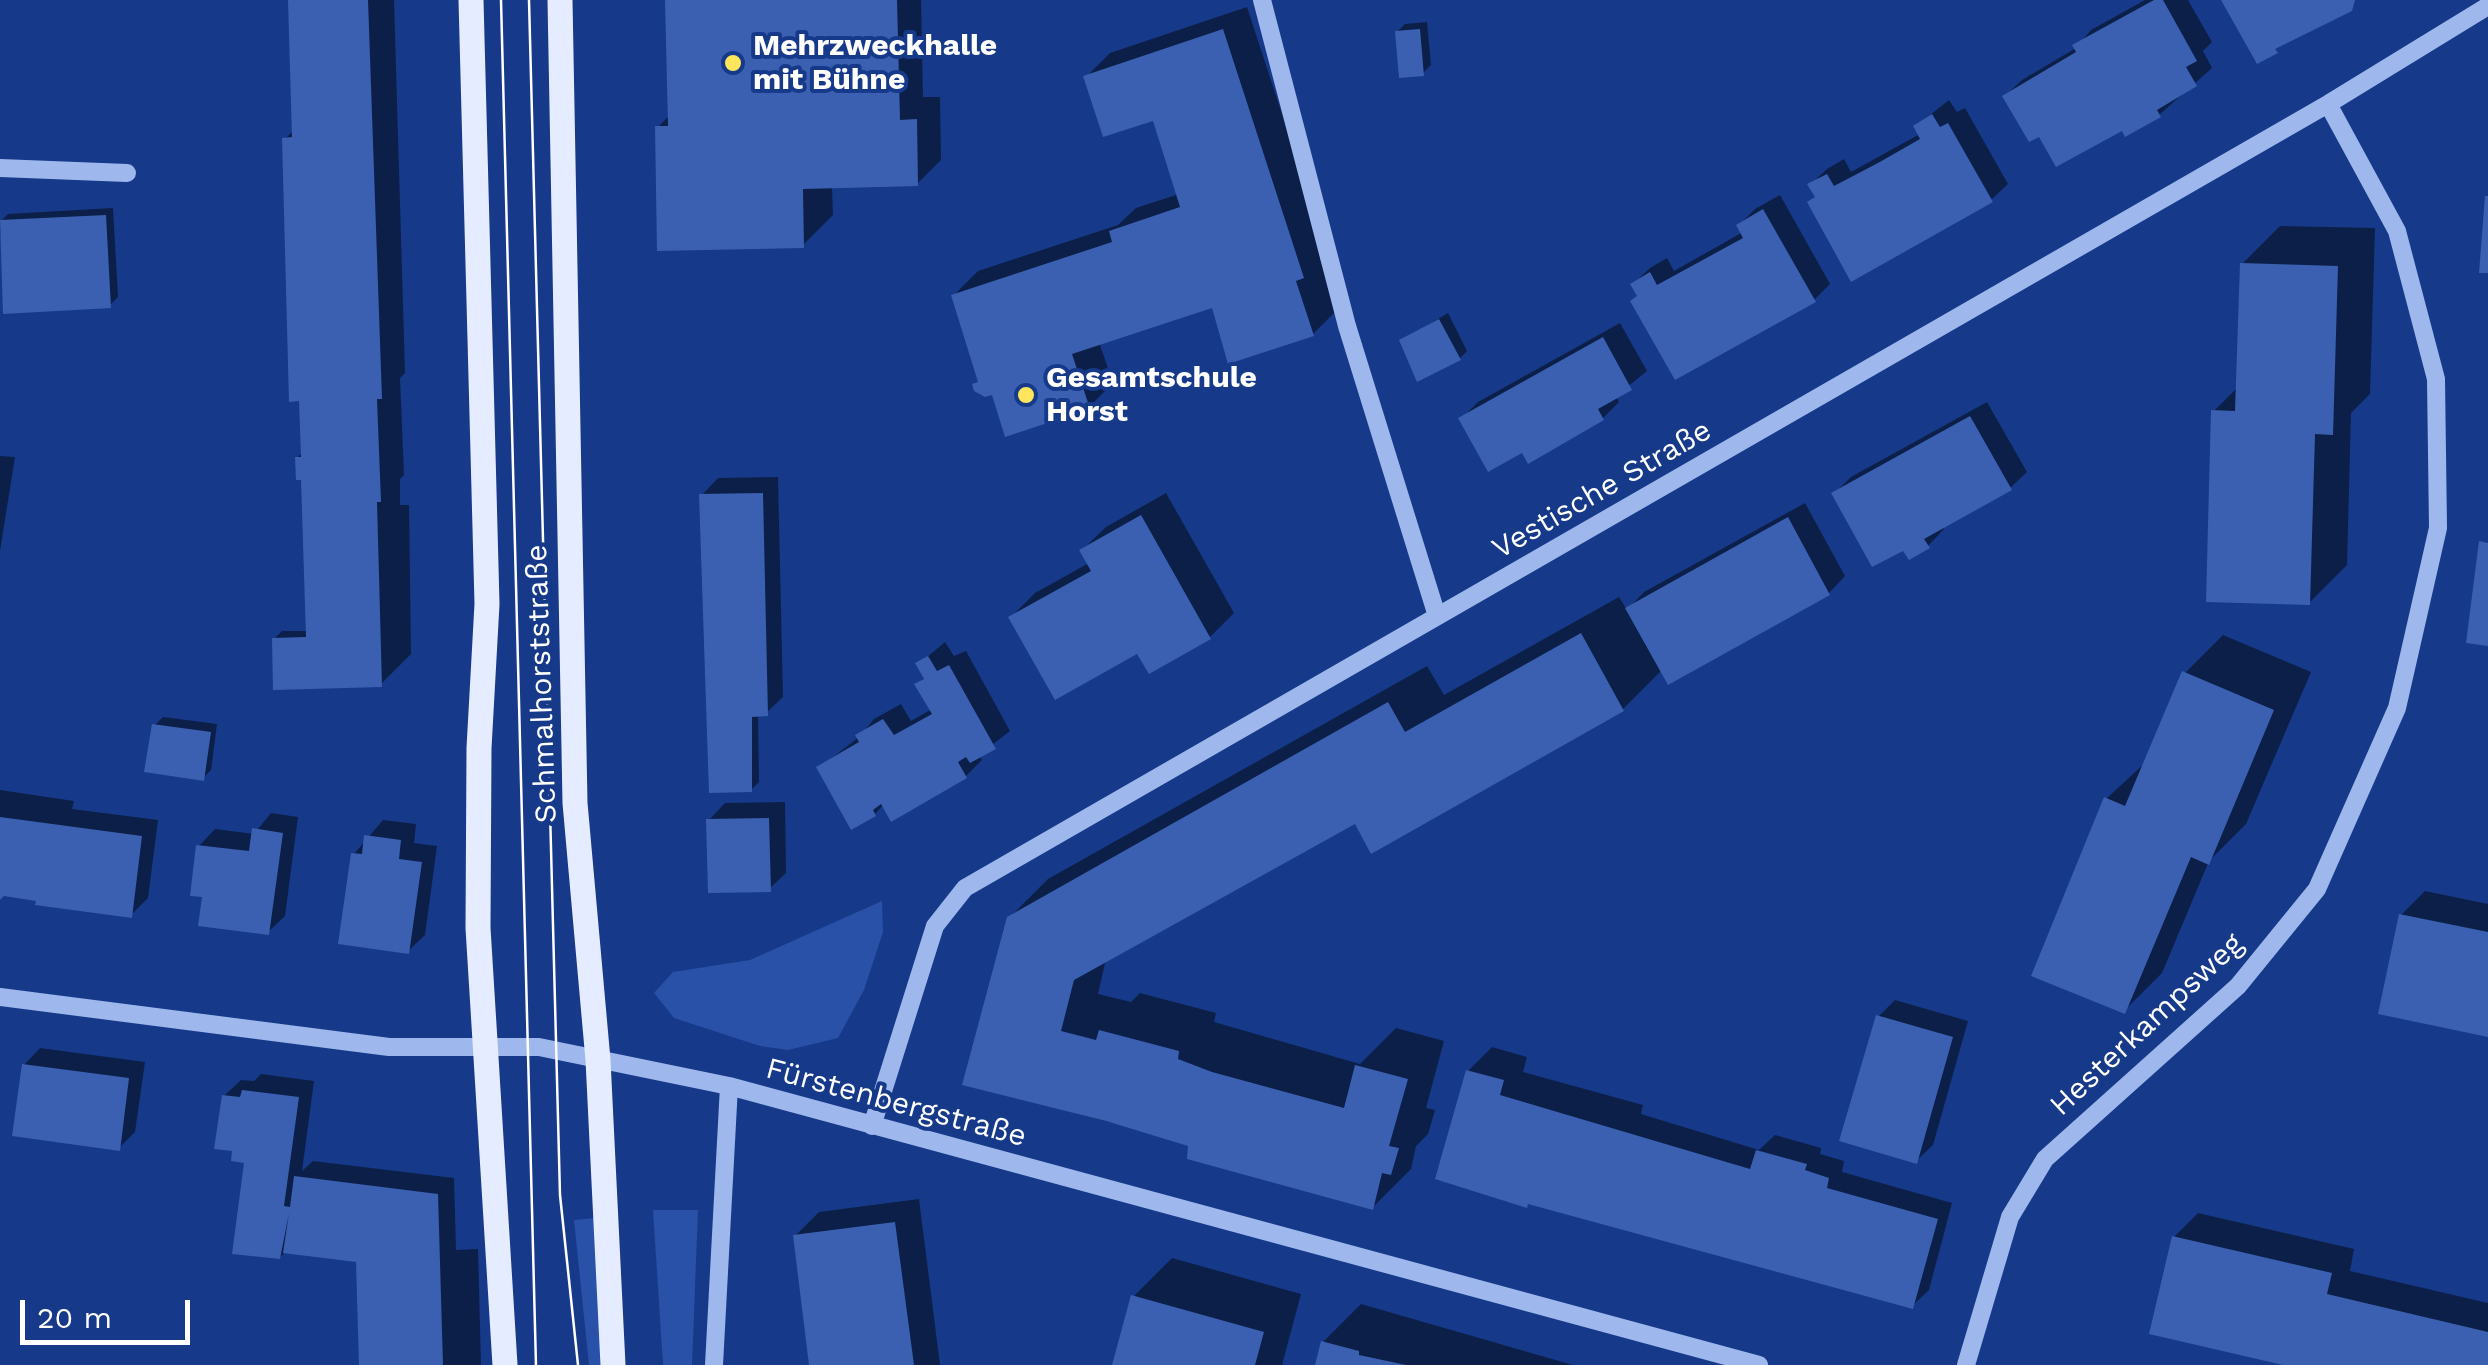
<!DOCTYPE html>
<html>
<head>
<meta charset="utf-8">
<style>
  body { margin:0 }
  #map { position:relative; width:2488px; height:1365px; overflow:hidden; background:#163a89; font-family:"Work Sans",sans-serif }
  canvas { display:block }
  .scale { position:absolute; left:20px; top:1300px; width:170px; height:45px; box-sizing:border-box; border:5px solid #fff; border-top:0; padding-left:12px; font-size:30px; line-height:35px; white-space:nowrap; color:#fff; -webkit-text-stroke:8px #163a89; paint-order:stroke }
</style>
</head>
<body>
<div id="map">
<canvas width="2488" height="1365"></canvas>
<div class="scale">20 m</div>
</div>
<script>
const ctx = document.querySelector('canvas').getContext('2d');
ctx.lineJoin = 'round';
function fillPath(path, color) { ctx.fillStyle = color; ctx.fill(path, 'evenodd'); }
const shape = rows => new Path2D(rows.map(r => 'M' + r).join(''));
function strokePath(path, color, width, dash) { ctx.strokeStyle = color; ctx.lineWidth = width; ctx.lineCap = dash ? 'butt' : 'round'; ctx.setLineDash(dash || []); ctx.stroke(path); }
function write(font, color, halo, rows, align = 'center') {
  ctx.font = font + ' "Work Sans",sans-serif'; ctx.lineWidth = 8; ctx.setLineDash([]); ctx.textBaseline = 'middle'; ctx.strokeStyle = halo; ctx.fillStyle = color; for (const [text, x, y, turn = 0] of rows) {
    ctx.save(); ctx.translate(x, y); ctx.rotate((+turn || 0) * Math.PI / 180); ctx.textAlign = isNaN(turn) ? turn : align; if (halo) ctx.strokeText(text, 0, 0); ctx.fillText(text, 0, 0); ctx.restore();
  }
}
const green = shape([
  [882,901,883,932,864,990,838,1038,788,1050,760,1046,674,1018,654,993,673,972,750,960],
  [653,1210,698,1210,692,1365,663,1365],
  [594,1218,602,1365,589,1365,574,1220]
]);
const shadow = shape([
  [291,0,394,0,405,373,400,378,404,475,400,479,400,505,409,505,411,654,381,684,274,639,282,631,308,631,304,477,297,458,303,452,285,139,294,130],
  [667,0,921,0,923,97,940,97,941,160,917,184,832,186,833,215,803,245,658,127,670,115],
  [2145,0,2188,0,2212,42,2203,51,2212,68,2159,115,2123,127,2040,134,2005,96,2022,80,2076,48,2091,30],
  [1247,7,1327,252,1320,259,1337,310,1313,334,1213,305,1099,342,1113,383,1089,407,975,385,980,380,954,295,978,271,1118,225,1136,208,1179,194,1155,117,1086,77,1110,53],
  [1427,22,1431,65,1423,73,1397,32,1405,24],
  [1949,100,1957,112,1965,108,2008,184,1991,200,1817,195,1810,185,1827,169,1844,159,1851,172,1898,146,1920,134,1916,126],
  [1780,195,1830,284,1814,300,1639,295,1633,284,1650,268,1667,258,1674,271,1743,232,1739,225,1755,209],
  [113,208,118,297,110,305,5,312,0,222,8,214],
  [2280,226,2375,228,2370,394,2351,413,2347,565,2309,603,2214,411,2238,387,2242,264],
  [1448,313,1467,351,1460,358,1402,341],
  [1620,323,1647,371,1616,396,1619,402,1603,418,1523,450,1461,419,1478,402],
  [1987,402,2027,472,2010,488,1942,526,1944,529,1928,546,1834,494,1851,477],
  [0,456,15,457,0,551],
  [778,477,783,697,766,713,758,713,759,782,751,790,702,495,718,478],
  [1166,493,1234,613,1210,637,1138,650,1011,617,1035,593,1089,563,1082,550,1106,527],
  [1805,503,1845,576,1829,593,1662,670,1623,709,1356,820,1106,959,1098,994,1131,1002,1140,993,1216,1013,1214,1022,1360,1064,1396,1028,1444,1041,1426,1108,1435,1110,1428,1134,1416,1146,1411,1169,1373,1207,1190,1144,965,1083,1009,918,1048,879,1427,666,1444,695,1619,597,1627,610,1644,592],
  [2223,635,2311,672,2246,824,2209,861,2162,973,2124,1011,2106,799,2146,762,2185,673],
  [945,642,954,656,966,651,1010,731,979,755,982,760,966,776,884,804,875,814,819,768,859,737,874,719,901,704,911,721,932,709,918,684,926,676,919,664],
  [163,717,217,724,211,770,203,778,155,725],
  [0,790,74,801,72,809,158,820,148,898,131,915,0,893],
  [785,802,786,873,769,889,709,820,725,803],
  [271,813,298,817,285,916,268,932,205,895,199,846,215,829,254,834],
  [383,820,416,824,414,843,437,846,425,935,408,951,354,854],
  [2425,891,2488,904,2488,1034,2401,915],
  [1895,1000,1968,1021,1933,1145,1916,1161,1878,1017],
  [1492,1047,1527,1057,1523,1072,1643,1105,1641,1114,1759,1150,1775,1135,1821,1148,1820,1154,1844,1161,1842,1172,1952,1203,1929,1290,1912,1306,1530,1202,1527,1205,1468,1071],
  [40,1048,145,1062,135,1132,119,1148,24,1065],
  [261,1074,314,1081,302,1171,313,1161,454,1178,456,1250,478,1249,481,1365,361,1365,359,1260,286,1251,280,1257,224,1096,241,1080,254,1081],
  [919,1199,940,1365,812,1365,795,1236,819,1212],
  [2198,1213,2354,1249,2350,1271,2488,1303,2488,1365,2295,1365,2174,1237],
  [1172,1258,1301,1294,1282,1365,1114,1365,1134,1296],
  [1361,1304,1573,1365,1316,1365,1323,1342]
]);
const building = shape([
  [288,0,368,0,382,399,377,399,381,502,377,502,382,687,273,690,272,638,306,637,301,480,296,480,295,457,301,457,299,401,289,402,282,138,292,137],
  [665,0,897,0,900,120,917,119,918,186,803,189,804,248,657,251,655,126,668,126],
  [2154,0,2163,0,2197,61,2186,67,2197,86,2157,110,2161,117,2125,137,2122,131,2056,167,2039,137,2029,142,2002,96,2076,52,2072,45],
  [2221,0,2355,0,2352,11,2275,49,2278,53,2257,64],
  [1223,29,1304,278,1296,281,1314,336,1228,364,1212,308,1072,354,1090,409,1005,437,992,395,985,397,974,391,972,384,978,382,951,295,1112,242,1109,231,1180,207,1153,121,1103,137,1083,76],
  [1420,29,1424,76,1399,78,1395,31],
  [1932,114,1940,127,1948,123,1993,202,1851,282,1807,202,1815,197,1807,184,1827,174,1834,186,1878,163,1920,139,1913,126],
  [2485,196,2488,196,2488,273,2479,273],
  [1763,209,1816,302,1675,380,1630,301,1637,296,1630,284,1650,272,1657,285,1743,238,1736,225],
  [106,215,111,308,3,314,0,220],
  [2240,263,2338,266,2333,435,2315,434,2310,605,2206,602,2211,410,2235,411],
  [1439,319,1461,360,1417,382,1399,340],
  [1603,337,1632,390,1598,409,1604,420,1528,464,1522,453,1488,472,1458,418],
  [1970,416,2012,490,1924,539,1930,548,1909,560,1903,551,1872,567,1831,493],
  [763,493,768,716,752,717,752,792,709,793,699,494],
  [1141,515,1211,639,1149,674,1137,654,1055,700,1008,617,1091,571,1079,550],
  [1788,517,1830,595,1668,685,1625,608],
  [2479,541,2488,543,2488,646,2466,643],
  [1581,633,1624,711,1371,854,1355,824,1074,980,1061,1031,1096,1040,1099,1030,1179,1051,1178,1059,1212,1072,1344,1108,1355,1065,1408,1079,1389,1146,1399,1148,1391,1175,1382,1173,1373,1210,1187,1159,1188,1146,1106,1121,962,1085,1007,917,1388,702,1405,732],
  [928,656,937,671,949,665,996,749,970,763,966,757,958,762,967,778,891,822,881,804,873,810,876,816,851,830,816,767,859,742,855,735,883,719,894,735,932,714,914,684,924,679,915,663],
  [2182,671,2274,710,2209,865,2191,857,2125,1014,2031,976,2104,797,2125,806],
  [152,724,211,732,204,781,144,772],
  [0,817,142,836,132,918,35,905,36,901,4,896,0,900],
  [769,818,771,892,708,893,706,819],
  [252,828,283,833,269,935,198,926,202,897,190,896,196,845,249,851],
  [364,835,401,840,399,859,422,862,409,954,338,944,351,853,362,854],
  [2399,914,2488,932,2488,1037,2378,1014],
  [1876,1015,1953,1037,1917,1164,1839,1141],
  [22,1064,129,1078,120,1151,12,1136],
  [1466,1070,1504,1080,1500,1095,1750,1169,1756,1150,1807,1164,1805,1170,1829,1178,1827,1188,1938,1219,1913,1309,1528,1204,1527,1208,1435,1179],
  [242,1090,299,1097,284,1206,290,1207,294,1176,438,1194,443,1365,359,1365,356,1262,283,1253,289,1213,280,1259,232,1254,244,1163,231,1161,232,1151,214,1149,222,1095,240,1097],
  [895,1222,914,1365,809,1365,793,1235],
  [2172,1236,2332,1273,2327,1294,2488,1332,2488,1365,2283,1365,2149,1334],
  [1131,1295,1264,1332,1255,1365,1112,1365],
  [1321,1341,1359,1351,1359,1355,1406,1365,1315,1365]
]);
const minor = shape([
  [1262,0,1347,326,1437,616],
  [0,168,127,173],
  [0,997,389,1047,539,1047,729,1086,1759,1365],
  [872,1126,935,926,965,888,2328,104,2488,6],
  [714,1365,729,1086],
  [1966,1365,2010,1217,2045,1159,2238,986,2317,889,2397,708,2438,528,2436,379,2397,231,2328,104]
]);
const major = shape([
  [471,0,487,604,479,748,478,928,505,1365],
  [560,0,575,803,598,1060,613,1365]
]);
const tram = shape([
  [501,0,536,1365],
  [529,0,560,1195,578,1365]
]);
const markers = [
  [733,63,10,"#ffe55b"],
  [1026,395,10,"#ffe55b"]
];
const poiNames = [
  ["Mehrzweckhalle",753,46],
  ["mit Bühne",753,80],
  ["Gesamtschule",1046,378],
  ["Horst",1046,412]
];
const streetNames = [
  ["Vestische Straße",1602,490,-30],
  ["Schmalhorststraße",542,684,-92],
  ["Hesterkampsweg",2147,1025,-43],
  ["Fürstenbergstraße",896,1103,15]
];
fillPath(green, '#2951a7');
fillPath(shadow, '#0007');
fillPath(building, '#3b60b1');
strokePath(minor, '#9eb8ee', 18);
strokePath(major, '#e5ecff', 25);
strokePath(tram, '#fff', 2.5);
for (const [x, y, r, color] of markers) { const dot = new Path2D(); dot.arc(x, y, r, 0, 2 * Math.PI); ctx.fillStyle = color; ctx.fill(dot); strokePath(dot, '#163a89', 4); }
write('bold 30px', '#fff', '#163a89', poiNames, 'left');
write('30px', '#fff', '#163a89', streetNames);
</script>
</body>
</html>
